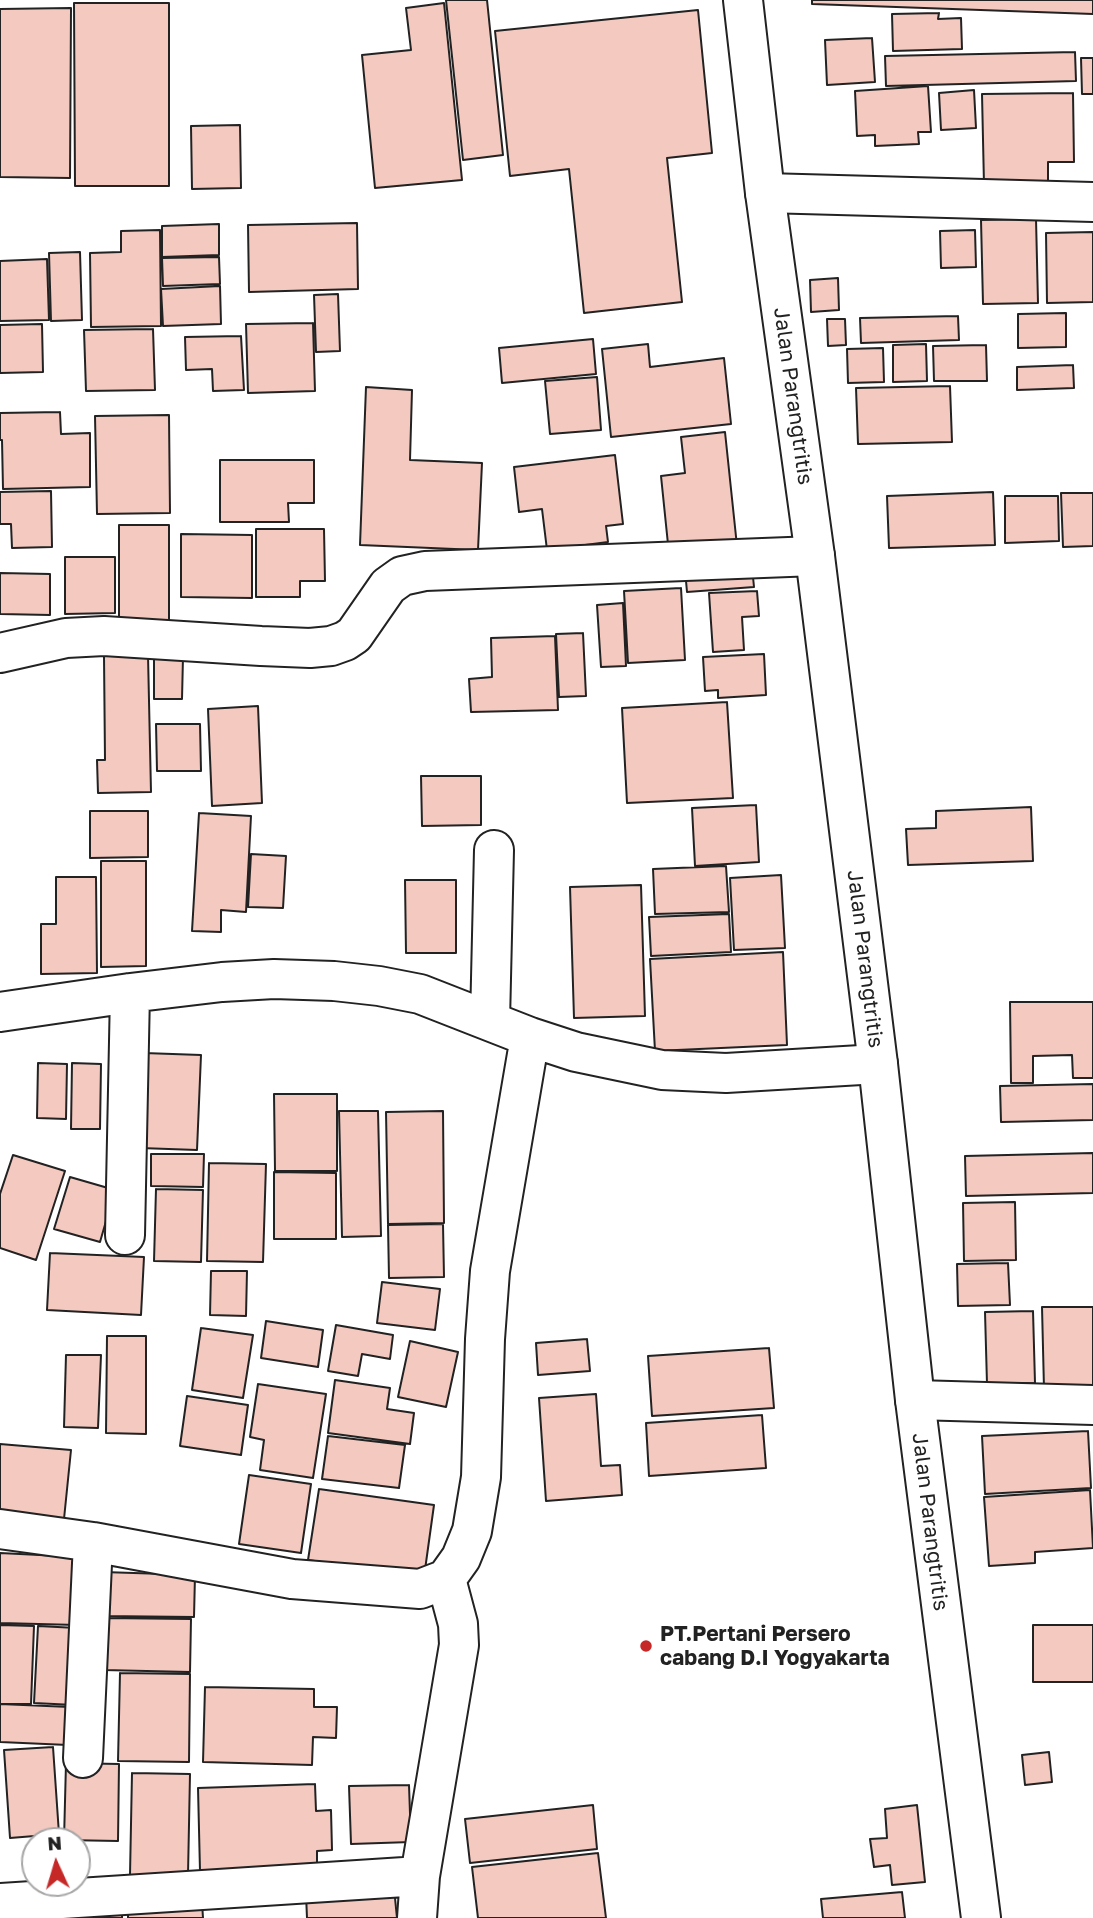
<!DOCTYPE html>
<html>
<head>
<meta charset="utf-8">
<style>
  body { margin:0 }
  #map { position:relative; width:1093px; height:1918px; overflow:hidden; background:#fff; font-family:"Golos Text",sans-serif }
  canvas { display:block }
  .north { position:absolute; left:21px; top:1827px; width:70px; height:70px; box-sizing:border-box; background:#fff; border:2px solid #a7a7a7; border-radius:50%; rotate:356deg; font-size:19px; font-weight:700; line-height:28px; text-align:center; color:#222 }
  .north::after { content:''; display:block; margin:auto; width:24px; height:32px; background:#c62828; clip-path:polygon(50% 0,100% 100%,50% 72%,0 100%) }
</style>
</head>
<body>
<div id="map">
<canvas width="1093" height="1918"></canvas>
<div class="north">N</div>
</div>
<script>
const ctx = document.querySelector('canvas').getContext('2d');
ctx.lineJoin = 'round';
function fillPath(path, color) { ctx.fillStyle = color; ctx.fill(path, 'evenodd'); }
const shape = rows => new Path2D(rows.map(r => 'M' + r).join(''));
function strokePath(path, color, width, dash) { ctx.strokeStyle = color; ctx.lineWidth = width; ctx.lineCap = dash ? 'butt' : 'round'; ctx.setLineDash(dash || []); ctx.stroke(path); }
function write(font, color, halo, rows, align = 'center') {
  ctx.font = font + ' "Golos Text",sans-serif'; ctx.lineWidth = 5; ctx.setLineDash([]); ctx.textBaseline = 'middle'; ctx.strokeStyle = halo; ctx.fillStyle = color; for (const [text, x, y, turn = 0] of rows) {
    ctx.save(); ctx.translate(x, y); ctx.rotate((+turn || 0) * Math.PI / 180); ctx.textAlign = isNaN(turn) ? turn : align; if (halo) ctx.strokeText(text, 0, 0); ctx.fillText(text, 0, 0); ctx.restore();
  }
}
const building = shape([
  [446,0,487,0,503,155,463,160,446,0],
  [812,0,1093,0,1093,14,812,4,812,0],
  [74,3,169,3,169,186,75,186,74,3],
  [444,3,462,180,375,188,362,55,411,50,406,8,444,3],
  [71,8,70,178,0,177,0,9,71,8],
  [698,10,712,153,667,158,682,302,584,313,569,169,510,176,495,31,698,10],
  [939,13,938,19,961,18,962,49,893,51,892,14,939,13],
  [872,38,875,82,827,85,825,40,872,38],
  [1075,52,1076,81,886,86,885,56,1075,52],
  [1081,58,1093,58,1093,94,1082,94,1081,58],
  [928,86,931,132,918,132,919,144,875,146,875,135,857,136,855,91,928,86],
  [974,90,976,128,941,130,939,93,974,90],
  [1073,93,1074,162,1048,162,1048,184,984,185,982,94,1073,93],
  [240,125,241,188,192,189,191,126,240,125],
  [1036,219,1038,303,983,304,981,220,1036,219],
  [357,223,358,289,249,292,248,225,357,223],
  [219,224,219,255,162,257,162,226,219,224],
  [160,230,161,326,91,327,90,253,121,252,121,231,160,230],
  [975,230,976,267,941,268,940,231,975,230],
  [1093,232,1093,302,1047,303,1046,233,1093,232],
  [80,252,82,320,51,321,49,253,80,252],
  [219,257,220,284,163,286,162,258,219,257],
  [47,259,49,320,0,321,0,261,47,259],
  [838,278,839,310,811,312,810,280,838,278],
  [220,286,221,324,163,326,161,289,220,286],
  [338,294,340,351,316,352,314,295,338,294],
  [1066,313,1066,347,1018,348,1018,314,1066,313],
  [958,316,959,340,861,343,860,318,958,316],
  [827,319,845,319,846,345,828,346,827,319],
  [313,323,315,391,248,393,246,324,313,323],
  [42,324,43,372,0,373,0,325,42,324],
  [153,329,155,390,86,391,84,330,153,329],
  [241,336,244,390,213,391,212,369,186,370,185,337,241,336],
  [593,339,596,374,502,383,499,348,593,339],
  [648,344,650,367,724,358,731,424,611,437,602,349,648,344],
  [926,344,927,381,893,382,893,345,926,344],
  [986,345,987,381,934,381,933,346,986,345],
  [883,348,884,382,848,383,847,349,883,348],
  [1073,365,1074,388,1017,390,1017,367,1073,365],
  [597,377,601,430,550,434,545,381,597,377],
  [950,386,952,442,858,444,856,388,950,386],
  [366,387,412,390,410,460,482,463,478,550,360,545,366,387],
  [60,412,61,434,90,433,90,487,3,489,2,440,0,440,0,413,60,412],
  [169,415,170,513,97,514,95,416,169,415],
  [725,432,737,546,669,554,661,476,685,473,681,437,725,432],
  [615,455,623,524,606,526,608,542,547,550,542,509,519,512,514,467,615,455],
  [220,460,314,460,314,503,288,503,289,522,220,522,220,460],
  [51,491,52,547,12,548,11,524,0,524,0,492,51,491],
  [993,492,995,545,889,548,887,496,993,492],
  [1061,493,1093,493,1093,546,1063,547,1061,493],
  [1005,496,1058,496,1059,541,1005,543,1005,496],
  [119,525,169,525,169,625,119,624,119,525],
  [256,529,324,529,325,581,300,581,300,597,256,597,256,529],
  [181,534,252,535,252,598,181,597,181,534],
  [65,557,115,557,115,613,65,614,65,557],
  [752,567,754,587,687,592,685,570,752,567],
  [0,573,50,574,50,615,0,614,0,573],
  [681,588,685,660,628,663,624,591,681,588],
  [757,591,759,616,742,617,744,650,713,652,709,593,757,591],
  [623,603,626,666,601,667,597,605,623,603],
  [583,633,586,696,559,697,556,634,583,633],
  [555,636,558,710,471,712,469,679,492,677,491,638,555,636],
  [764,654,766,695,718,698,718,690,705,691,703,657,764,654],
  [148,655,151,792,98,793,97,760,105,760,104,656,148,655],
  [154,657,183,657,182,699,154,699,154,657],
  [727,702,733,798,627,803,622,708,727,702],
  [258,706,262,803,212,806,208,709,258,706],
  [156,724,200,724,201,771,157,771,156,724],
  [421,776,481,776,481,825,422,826,421,776],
  [756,805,759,862,695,866,692,808,756,805],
  [1031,807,1033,861,908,865,906,829,936,828,936,811,1031,807],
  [90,811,148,811,148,857,90,858,90,811],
  [199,813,251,816,246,912,221,910,221,932,192,931,199,813],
  [251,854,286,856,283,908,248,907,251,854],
  [101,861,146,861,146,966,101,967,101,861],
  [726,866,729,912,655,914,653,869,726,866],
  [781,875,785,948,734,950,730,878,781,875],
  [56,877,96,877,97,973,41,974,41,924,56,924,56,877],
  [405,880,456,880,456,953,406,953,405,880],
  [641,885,645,1016,574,1018,570,887,641,885],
  [729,914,731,952,651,956,649,917,729,914],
  [783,952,787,1045,655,1051,650,959,783,952],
  [1010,1002,1093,1002,1093,1078,1073,1078,1072,1055,1033,1056,1033,1083,1011,1083,1010,1002],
  [144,1053,201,1055,197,1150,140,1148,144,1053],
  [38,1063,67,1064,66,1119,37,1118,38,1063],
  [72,1063,101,1064,100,1129,71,1129,72,1063],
  [1093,1084,1093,1120,1001,1122,1000,1086,1093,1084],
  [274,1094,337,1094,337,1171,275,1171,274,1094],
  [339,1111,378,1111,381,1236,342,1237,339,1111],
  [443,1111,444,1223,388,1224,386,1112,443,1111],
  [1093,1153,1093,1193,966,1196,965,1156,1093,1153],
  [151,1154,204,1154,203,1187,151,1186,151,1154],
  [13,1155,65,1171,36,1260,0,1248,0,1194,13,1155],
  [209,1163,266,1164,263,1262,207,1261,209,1163],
  [274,1172,336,1173,336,1239,274,1239,274,1172],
  [70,1177,115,1190,100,1242,54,1229,70,1177],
  [156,1189,203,1190,201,1262,154,1261,156,1189],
  [1015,1202,1016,1260,964,1261,963,1203,1015,1202],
  [443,1224,444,1277,389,1278,388,1225,443,1224],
  [50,1253,144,1257,141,1315,47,1310,50,1253],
  [1008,1263,1010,1305,958,1306,957,1264,1008,1263],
  [211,1271,247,1271,246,1316,210,1315,211,1271],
  [382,1282,440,1289,435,1330,377,1323,382,1282],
  [1042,1307,1093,1307,1093,1388,1044,1389,1042,1307],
  [1033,1311,1035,1383,987,1384,985,1312,1033,1311],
  [266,1321,323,1330,318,1367,261,1358,266,1321],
  [336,1325,393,1335,390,1359,362,1354,358,1376,328,1371,336,1325],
  [201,1328,253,1335,243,1398,192,1390,201,1328],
  [107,1336,146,1336,146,1434,106,1433,107,1336],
  [587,1339,590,1371,538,1375,536,1343,587,1339],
  [410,1341,458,1352,446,1407,398,1397,410,1341],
  [769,1348,774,1408,652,1416,648,1356,769,1348],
  [66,1355,101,1355,98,1428,64,1427,66,1355],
  [335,1380,390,1388,387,1409,414,1413,410,1444,328,1433,335,1380],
  [258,1384,326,1394,313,1478,260,1470,264,1440,250,1437,258,1384],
  [596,1394,601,1466,620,1465,622,1495,546,1501,539,1398,596,1394],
  [187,1396,248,1405,241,1455,180,1446,187,1396],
  [762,1415,766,1468,649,1476,646,1423,762,1415],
  [1088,1431,1091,1488,985,1494,982,1436,1088,1431],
  [328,1436,405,1445,399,1488,322,1479,328,1436],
  [0,1444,71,1450,64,1519,0,1513,0,1444],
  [249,1475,311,1484,301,1553,239,1544,249,1475],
  [319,1489,434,1505,424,1577,308,1560,319,1489],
  [1090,1490,1093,1548,1035,1552,1035,1563,989,1566,984,1497,1090,1490],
  [0,1553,79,1557,77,1625,0,1623,0,1553],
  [103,1572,195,1575,194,1617,102,1616,103,1572],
  [104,1618,191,1619,190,1672,103,1670,104,1618],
  [0,1625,34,1626,31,1704,0,1704,0,1625],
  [1033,1625,1093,1625,1093,1682,1033,1682,1033,1625],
  [38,1626,77,1628,74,1705,34,1703,38,1626],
  [120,1673,190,1674,189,1762,118,1761,120,1673],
  [205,1687,314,1689,314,1707,337,1707,336,1738,313,1737,312,1765,203,1762,205,1687],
  [0,1704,70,1707,68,1745,0,1742,0,1704],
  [53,1747,59,1834,10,1838,4,1750,53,1747],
  [1049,1752,1052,1782,1025,1785,1022,1755,1049,1752],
  [66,1763,119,1764,118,1841,64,1840,66,1763],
  [132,1773,190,1774,188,1875,130,1875,132,1773],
  [315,1784,316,1811,331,1810,332,1850,317,1851,317,1868,200,1871,198,1788,315,1784],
  [409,1785,411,1842,351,1844,349,1786,409,1785],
  [593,1805,597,1849,470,1863,465,1819,593,1805],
  [917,1805,925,1882,892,1885,890,1865,874,1867,870,1839,887,1838,885,1809,917,1805],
  [598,1853,606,1918,478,1918,472,1867,598,1853],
  [394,1888,397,1918,307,1918,306,1894,394,1888],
  [902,1892,905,1918,823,1918,821,1899,902,1892],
  [202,1902,203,1918,128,1918,128,1906,202,1902],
  [122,1914,122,1918,78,1918,78,1917,122,1914]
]);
const minor = shape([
  [765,193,1093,202],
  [0,653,66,638,104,636,261,646,310,648,331,646,345,641,354,635,388,586,402,576,425,571,815,556],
  [0,1012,130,993,222,982,274,979,334,981,379,986,420,994,530,1037,576,1052,662,1070,726,1073,878,1064],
  [490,1021,494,850],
  [125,1235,130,993],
  [915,1400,1093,1405],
  [0,1529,93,1542,292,1579,420,1589,446,1579,461,1558,472,1531,481,1477,485,1339,490,1271,530,1037],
  [83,1758,93,1542],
  [0,1903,420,1876],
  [417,1918,420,1876,459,1645,458,1624,446,1579]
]);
const major = shape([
  [743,0,765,193,815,556,878,1064,915,1400,981,1918]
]);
const markers = [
  [646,1646,7,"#c62828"]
];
const streetNames = [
  ["Jalan Parangtritis",793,396,82],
  ["Jalan Parangtritis",865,959,83],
  ["Jalan Parangtritis",930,1522,83]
];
const poiNames = [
  ["PT.Pertani Persero",660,1634],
  ["cabang D.I Yogyakarta",660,1658]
];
fillPath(building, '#f3c9c0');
strokePath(building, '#222', 2);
strokePath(minor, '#222', 42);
strokePath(major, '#222', 42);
strokePath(minor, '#fff', 38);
strokePath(major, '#fff', 38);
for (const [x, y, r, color] of markers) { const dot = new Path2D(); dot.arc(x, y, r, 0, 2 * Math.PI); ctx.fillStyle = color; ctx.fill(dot); strokePath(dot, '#fff', 2.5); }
write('21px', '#222', '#fff', streetNames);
write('bold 21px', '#222', '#fff', poiNames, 'left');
</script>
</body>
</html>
